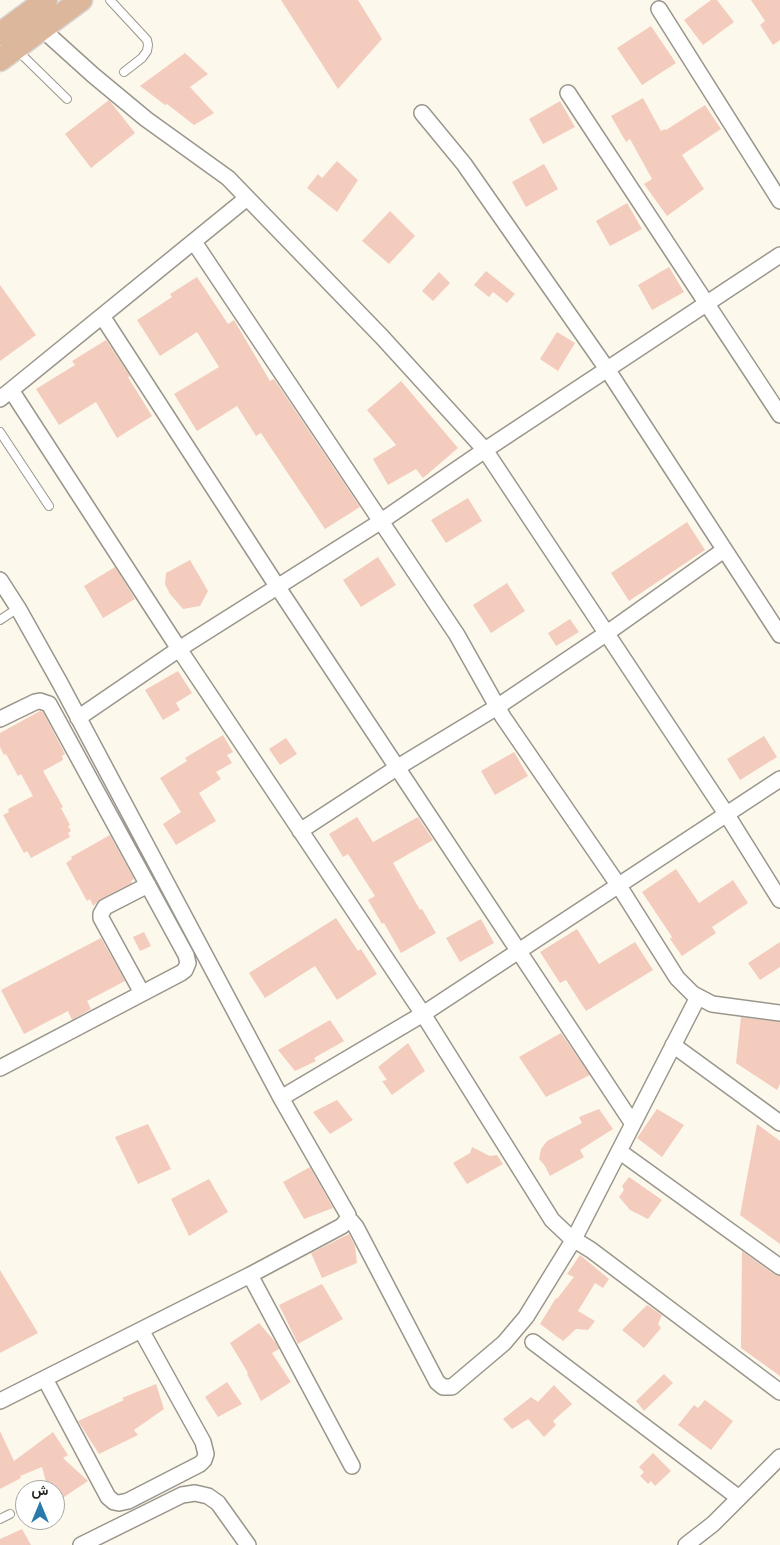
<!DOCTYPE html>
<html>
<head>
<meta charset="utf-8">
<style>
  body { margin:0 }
  #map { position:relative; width:780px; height:1545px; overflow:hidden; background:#fdf8ec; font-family:"Varela Round",Vazirmatn,sans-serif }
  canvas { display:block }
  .north { position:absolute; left:15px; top:1480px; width:50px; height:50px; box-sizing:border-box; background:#fff; border:1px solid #a7a7a5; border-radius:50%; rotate:0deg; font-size:14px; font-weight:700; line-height:20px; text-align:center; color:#24221d }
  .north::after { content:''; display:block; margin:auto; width:18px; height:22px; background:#287aab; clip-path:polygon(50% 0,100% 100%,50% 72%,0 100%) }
</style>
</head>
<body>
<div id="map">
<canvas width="780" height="1545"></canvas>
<div class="north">ش</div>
</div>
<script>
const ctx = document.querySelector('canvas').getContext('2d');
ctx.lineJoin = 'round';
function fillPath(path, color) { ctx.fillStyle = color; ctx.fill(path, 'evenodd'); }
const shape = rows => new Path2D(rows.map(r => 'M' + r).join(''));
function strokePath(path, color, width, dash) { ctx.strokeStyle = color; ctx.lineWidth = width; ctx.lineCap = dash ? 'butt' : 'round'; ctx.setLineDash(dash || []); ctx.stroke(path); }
const building = shape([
  [281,0,358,0,382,39,338,89],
  [711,0,717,0,734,22,703,45,684,20],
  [751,0,780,0,780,40,773,45,760,25,765,21],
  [651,26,676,63,642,85,617,48],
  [185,53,208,74,190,87,214,113,194,125,167,104,165,105,140,86],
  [643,98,661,131,665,129,666,130,705,105,721,129,682,155,704,189,667,216,644,184,652,179,630,139,626,142,611,116],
  [109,100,135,133,91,168,65,134],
  [560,101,575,127,543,144,529,119],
  [337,161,358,180,337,212,307,188,318,174,322,178],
  [544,164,558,189,526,207,512,182],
  [627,203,642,229,610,246,596,221],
  [390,211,415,236,389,264,362,241],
  [669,267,684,292,652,310,638,285],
  [486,271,515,294,507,303,493,292,489,297,474,285],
  [439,272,450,283,433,301,422,291],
  [197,277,228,324,234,320,270,381,274,379,360,507,325,529,261,433,256,436,237,406,197,431,174,394,219,367,197,332,160,356,137,320,172,297,170,294],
  [0,285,36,335,0,361],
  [557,332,575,343,558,371,540,359],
  [106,340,130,376,128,377,152,416,117,438,96,402,59,425,36,389,75,365,72,361],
  [401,381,458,448,423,478,416,469,388,485,373,459,396,445,367,410],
  [468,498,482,521,446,543,431,520],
  [687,522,705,550,629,601,611,573],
  [378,557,396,585,361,607,343,580],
  [190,560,208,591,200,606,183,609,170,594,165,584,166,573],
  [115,567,135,599,103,618,84,586],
  [507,583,525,611,491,633,473,605],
  [570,619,579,632,556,646,548,633],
  [178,671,192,693,176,703,180,710,163,720,145,690],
  [40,711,43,712,65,754,62,756,63,760,43,771,63,807,61,808,70,825,68,826,71,831,68,833,70,837,31,858,27,851,24,853,3,815,9,812,8,809,33,796,21,774,18,776,6,754,4,755,0,747,0,733],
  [223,735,233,752,227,755,232,763,216,772,221,779,199,793,216,821,176,845,163,824,181,812,160,778,187,761,185,758],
  [764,736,777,757,740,780,727,759],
  [286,738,297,754,280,765,269,749],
  [514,752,528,776,495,795,481,771],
  [357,817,373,842,418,817,433,840,393,863,420,910,422,909,436,933,401,953,384,923,382,924,368,900,375,896,348,854,343,857,329,834],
  [110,835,134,879,131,881,132,883,101,899,93,906,90,899,87,901,66,863,72,859,71,857],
  [676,869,699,903,733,880,748,903,712,927,716,933,682,956,670,939,672,937,642,892],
  [336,918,358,951,361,949,377,974,337,1000,315,966,265,998,249,973],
  [481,919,494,943,460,962,446,938],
  [577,929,599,964,635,942,653,970,586,1011,566,980,560,983,540,952],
  [144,932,151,946,140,951,133,937],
  [101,938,125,981,87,1001,91,1009,72,1020,68,1011,24,1034,1,990],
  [780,942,780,967,760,980,748,963],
  [741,1017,780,1022,780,1084,777,1090,736,1063],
  [330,1020,344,1041,314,1058,316,1061,295,1071,278,1050],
  [561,1033,590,1075,546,1097,519,1057],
  [408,1043,425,1071,392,1095,382,1081,387,1080,378,1067],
  [337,1100,353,1120,330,1134,313,1112],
  [599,1109,613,1129,580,1150,584,1157,550,1176,545,1166,539,1159,541,1149,547,1141,582,1123,579,1117],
  [657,1109,684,1125,662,1157,637,1138],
  [148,1124,171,1169,138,1184,115,1137],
  [757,1124,780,1141,780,1244,740,1215],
  [472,1147,490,1156,497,1155,503,1164,467,1184,453,1163,470,1153],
  [310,1167,333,1208,304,1219,283,1182],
  [629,1177,662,1200,648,1219,630,1210,619,1197,624,1190,622,1186],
  [209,1179,228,1212,189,1236,171,1199],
  [349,1234,355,1246,357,1263,322,1278,311,1253],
  [742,1251,775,1275,780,1276,780,1376,741,1348],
  [580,1255,609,1279,603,1288,595,1283,578,1311,595,1321,588,1330,576,1329,563,1341,540,1324,556,1298,557,1299,574,1277,567,1274],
  [0,1270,38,1333,0,1353],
  [322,1284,343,1319,298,1344,279,1305],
  [647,1305,662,1315,658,1324,661,1328,644,1348,622,1330],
  [259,1323,276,1343,279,1349,272,1353,291,1382,261,1401,247,1374,248,1373,230,1343],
  [664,1374,673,1383,644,1411,636,1401],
  [227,1382,242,1404,218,1417,205,1397],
  [156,1384,164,1409,134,1430,138,1435,99,1454,78,1421,124,1400,122,1398],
  [554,1385,572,1404,553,1421,556,1425,544,1437,528,1419,512,1429,503,1419,531,1397,538,1402],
  [705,1400,733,1421,711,1450,678,1425,694,1405,698,1408],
  [0,1431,14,1461,53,1432,68,1455,63,1458,88,1481,55,1503,55,1490,48,1490,42,1467,20,1476,21,1478,0,1489],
  [653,1453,671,1471,655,1486,651,1481,648,1484,640,1476,644,1472,639,1467],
  [22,1529,31,1545,0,1545,0,1539]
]);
const lane = shape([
  [110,0,147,40,148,45,147,51,142,58,124,72],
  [17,50,67,99],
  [0,432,49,506],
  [0,620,18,608],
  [0,1519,10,1514]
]);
const street = shape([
  [659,9,780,201],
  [42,29,93,75,146,119,228,178,382,337,485,450,727,815,780,900],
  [568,93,780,415],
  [422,113,464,164,607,369,780,635],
  [194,242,457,635,503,717,619,886,677,978,693,994,712,1004,780,1013],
  [102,316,277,586,633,1124],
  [11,390,179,649,380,522,485,450,780,255],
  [0,399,247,198],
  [0,580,18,608,60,683,281,1098,348,1215,347,1220,342,1226,250,1275,0,1401],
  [78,718,179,649,423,1014,552,1220,570,1237,591,1250,780,1392],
  [0,719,35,702,40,701,49,704,186,955,188,963,185,970,181,973,0,1068],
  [300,831,398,767,497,707,607,633,724,550],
  [142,993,101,918,101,914,105,907,148,885],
  [673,1045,780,1123],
  [281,1098,423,1014,780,779],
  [619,1151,780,1267],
  [347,1220,351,1221,356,1227,437,1382,443,1387,452,1387,504,1343,526,1317,574,1239,698,997],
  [250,1275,352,1466],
  [533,1342,739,1498],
  [45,1379,108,1497,114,1502,119,1503,128,1501,200,1464,204,1460,206,1454,203,1442,141,1330],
  [81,1545,182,1495,195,1493,208,1496,218,1503,248,1545],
  [686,1545,713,1524,780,1457]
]);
const primary = shape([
  [0,34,46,0],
  [0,60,81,0]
]);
fillPath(building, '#f3ccbd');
strokePath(lane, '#9b968c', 10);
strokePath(street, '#9b968c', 18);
strokePath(primary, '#d8d7d6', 25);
strokePath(lane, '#fff', 8);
strokePath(street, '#fff', 15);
strokePath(primary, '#dcb79c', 22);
</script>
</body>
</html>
